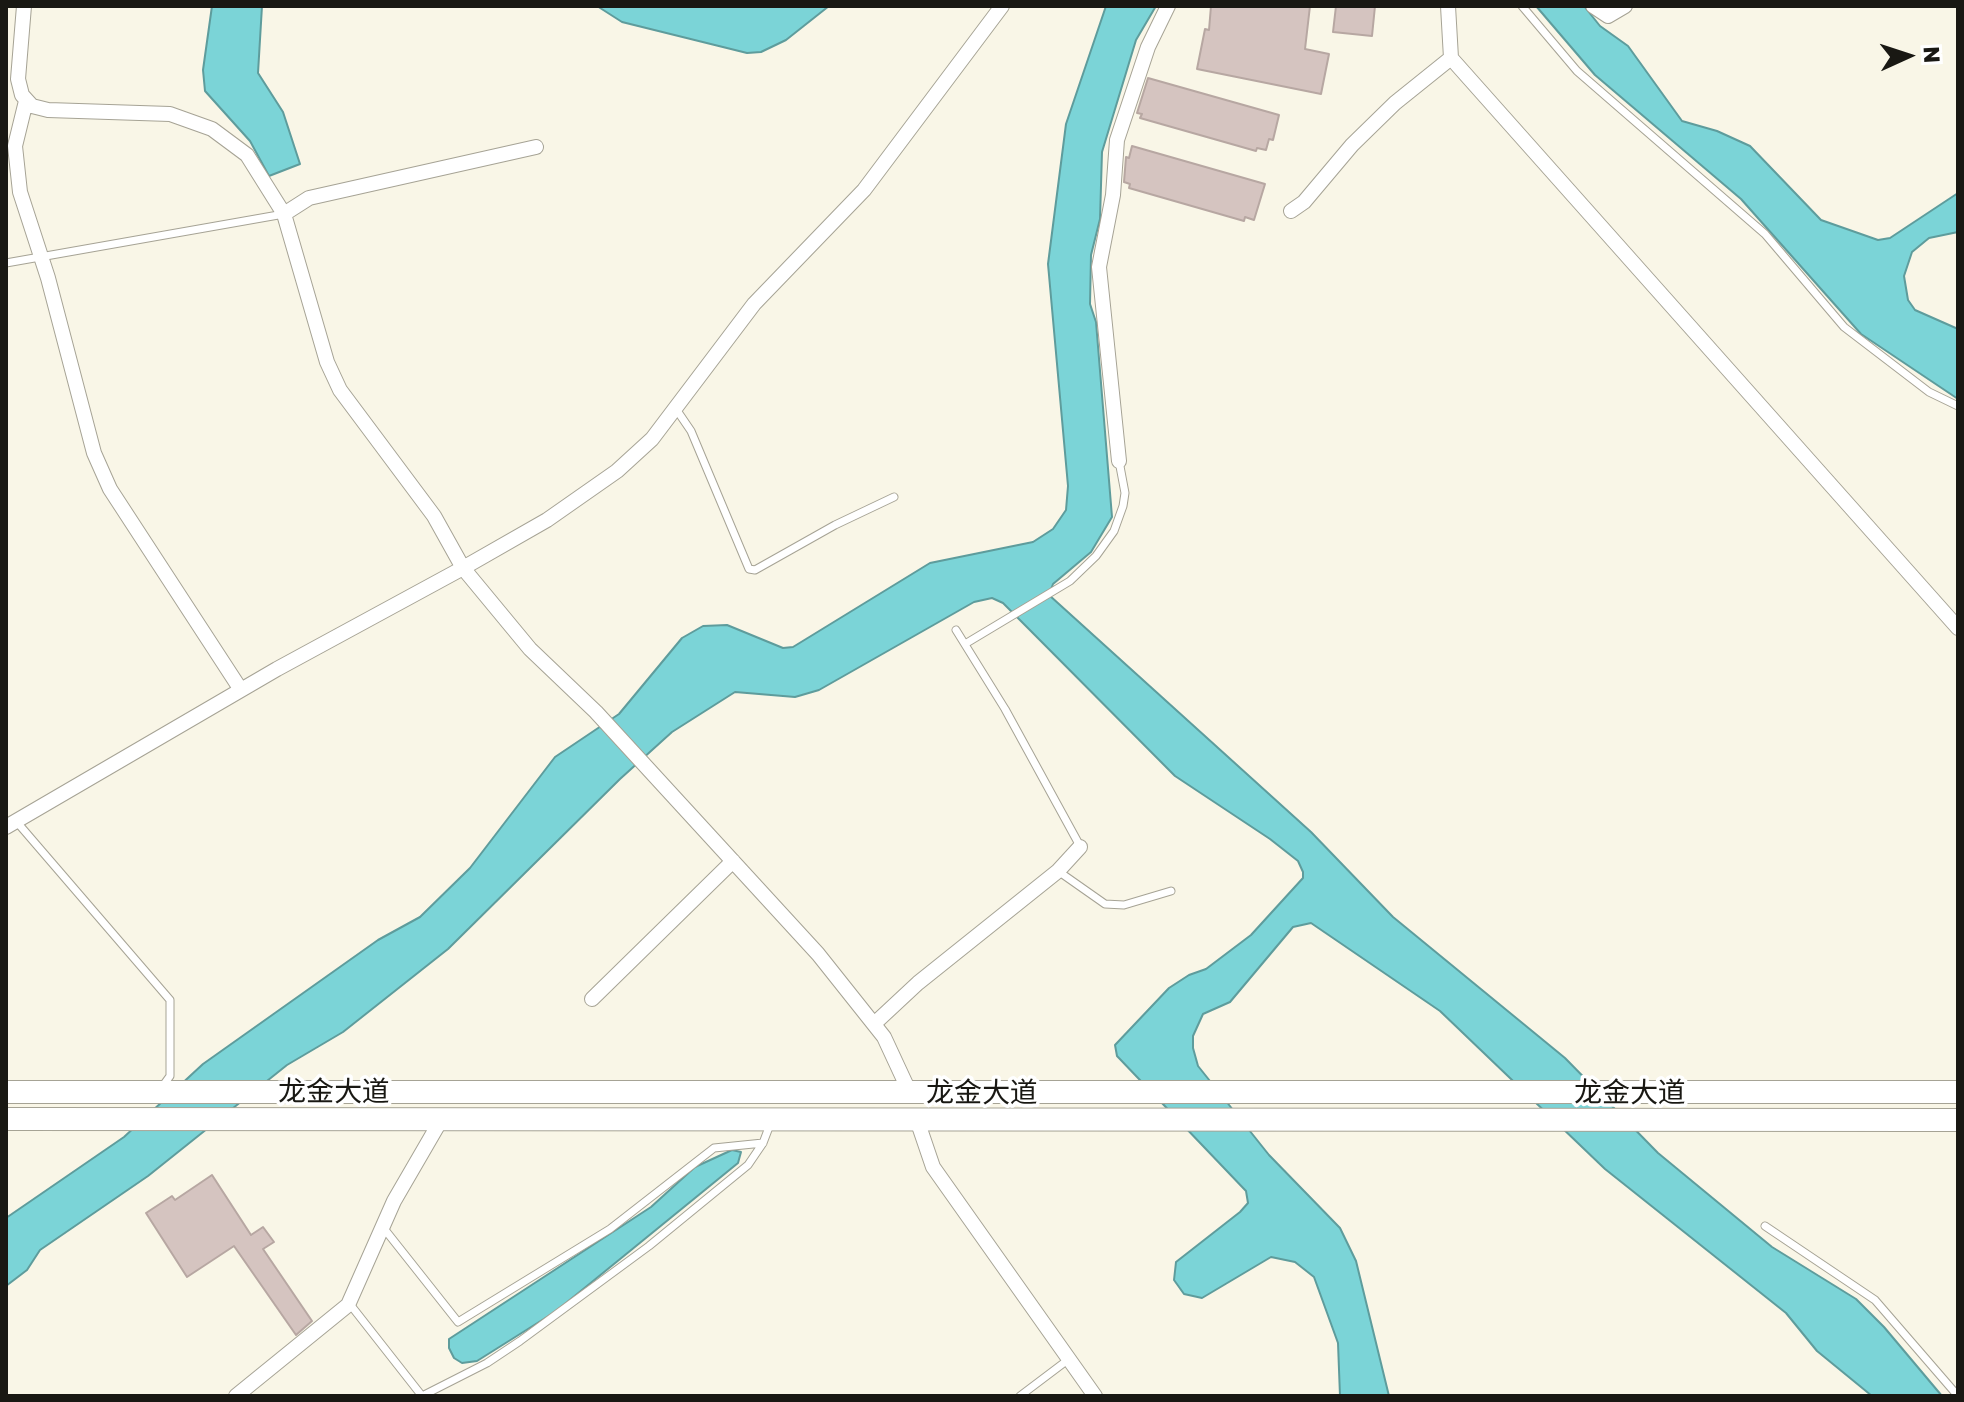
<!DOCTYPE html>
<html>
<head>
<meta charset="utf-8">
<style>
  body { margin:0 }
  #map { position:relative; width:1964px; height:1402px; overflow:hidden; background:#f9f6e7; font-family:"Golos Text",sans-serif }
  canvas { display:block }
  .frame { position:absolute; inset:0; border:8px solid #191813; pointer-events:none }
  .north { position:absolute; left:1868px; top:16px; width:80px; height:80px; -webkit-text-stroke:6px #fff; paint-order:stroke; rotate:87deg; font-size:22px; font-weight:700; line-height:32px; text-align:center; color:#191813 }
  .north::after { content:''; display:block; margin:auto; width:28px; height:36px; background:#191813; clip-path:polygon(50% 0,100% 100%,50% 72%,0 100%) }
</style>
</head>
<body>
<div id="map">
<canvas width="1964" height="1402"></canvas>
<div class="frame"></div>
<div class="north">N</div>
</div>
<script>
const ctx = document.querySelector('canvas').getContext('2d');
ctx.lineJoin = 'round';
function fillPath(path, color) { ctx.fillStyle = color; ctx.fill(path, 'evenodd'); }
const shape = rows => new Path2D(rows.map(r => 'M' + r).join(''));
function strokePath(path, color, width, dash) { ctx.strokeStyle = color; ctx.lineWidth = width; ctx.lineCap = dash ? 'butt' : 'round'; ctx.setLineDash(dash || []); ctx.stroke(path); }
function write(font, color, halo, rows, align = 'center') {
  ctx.font = font + ' "Golos Text","Noto Sans SC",sans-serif'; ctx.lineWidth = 7; ctx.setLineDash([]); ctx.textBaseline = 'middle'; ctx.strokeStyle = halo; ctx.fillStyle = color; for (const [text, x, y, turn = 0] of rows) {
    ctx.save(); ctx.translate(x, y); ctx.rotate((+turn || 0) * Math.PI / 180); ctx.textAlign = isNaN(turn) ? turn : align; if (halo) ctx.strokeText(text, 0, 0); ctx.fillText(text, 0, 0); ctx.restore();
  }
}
const water = shape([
  [212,6,262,6,258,73,283,112,300,164,269,176,250,141,205,91,203,70,212,6],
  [597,6,829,6,786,40,761,52,747,53,622,22,597,6],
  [1106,6,1156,6,1136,40,1102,152,1100,219,1091,255,1090,304,1096,322,1112,517,1091,552,1053,584,1049,595,1311,832,1393,917,1565,1058,1658,1153,1772,1247,1856,1299,1884,1327,1942,1396,1872,1396,1817,1351,1786,1313,1605,1169,1440,1011,1311,923,1293,927,1230,1002,1203,1014,1193,1036,1193,1048,1198,1066,1269,1155,1340,1228,1356,1261,1389,1396,1340,1396,1338,1343,1314,1277,1295,1262,1271,1257,1202,1298,1184,1294,1174,1280,1176,1262,1240,1212,1248,1203,1246,1191,1117,1056,1115,1045,1169,988,1189,975,1206,969,1251,935,1303,878,1303,872,1298,861,1270,839,1175,776,1003,603,992,598,974,602,819,690,795,697,735,692,672,732,620,779,448,949,343,1032,287,1065,148,1176,40,1250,27,1270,6,1286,6,1218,124,1137,203,1064,378,940,420,917,470,868,555,757,619,714,682,638,703,626,727,625,783,648,793,647,930,563,1033,542,1053,529,1066,510,1068,486,1048,264,1066,124,1106,6],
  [1536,6,1584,6,1600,26,1628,46,1682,121,1717,131,1750,146,1821,220,1878,240,1890,238,1958,193,1958,232,1929,238,1912,252,1904,276,1908,300,1915,310,1958,329,1958,399,1861,334,1741,199,1595,75,1536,6],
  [732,1150,741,1152,738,1163,555,1312,477,1361,462,1363,454,1358,449,1348,449,1339,651,1207,695,1167,732,1150]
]);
const building = shape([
  [1211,6,1310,6,1305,49,1329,54,1321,94,1197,69,1205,29,1209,30,1211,6],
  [1336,6,1375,6,1372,36,1333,32,1336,6],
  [1148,78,1279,115,1273,140,1269,139,1266,150,1257,148,1256,151,1140,118,1142,114,1137,113,1148,78],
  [1132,146,1265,184,1254,220,1245,217,1244,221,1129,188,1130,184,1124,182,1126,157,1129,158,1132,146],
  [212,1175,251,1235,263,1227,274,1242,263,1249,312,1321,296,1335,234,1246,187,1277,146,1213,172,1196,175,1200,212,1175]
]);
const service = shape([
  [1522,6,1577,71,1765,234,1844,327,1929,392,1958,406],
  [6,263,284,214],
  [676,409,691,431,749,569,755,570,835,525,894,497],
  [956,630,1005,709,1080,846],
  [965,644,1070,581,1096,556,1114,531,1123,506,1125,493,1119,461],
  [16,821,170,1000,170,1076,162,1087],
  [1058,871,1105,904,1124,905,1171,891],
  [382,1226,458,1322,610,1229,714,1148,763,1143],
  [1765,1226,1875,1300,1958,1396],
  [349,1303,422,1396],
  [422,1396,487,1363,520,1341,649,1246,748,1165,763,1143,771,1122],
  [1020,1396,1069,1359]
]);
const minor = shape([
  [24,6,18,79,22,95,32,106,48,110,170,114,212,129,247,155,284,214,327,362,340,390,434,516,463,568,530,649,596,712,818,954,884,1037,910,1093],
  [1448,6,1451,58,1958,628],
  [1593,6,1608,16,1625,6],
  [26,101,15,146,20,192,48,278,94,453,110,489,241,690],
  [1291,211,1304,202,1352,145,1395,103,1451,58],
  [284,214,309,198,536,147],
  [1119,461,1099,267,1113,195,1117,140,1148,47,1168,6],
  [6,827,277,669,463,568,547,520,617,471,652,439,754,304,864,190,1002,6],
  [592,999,733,861],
  [874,1024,918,983,1058,871,1080,847],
  [917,1120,933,1167,1095,1396],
  [236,1396,348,1305,394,1201,441,1120]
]);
const primary = shape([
  [6,1092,1958,1092],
  [6,1119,1958,1120]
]);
const streetNames = [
  ["龙金大道",334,1092],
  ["龙金大道",982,1093],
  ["龙金大道",1630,1093]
];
fillPath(water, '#7bd4d7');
strokePath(water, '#5e9c9c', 2);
fillPath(building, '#d5c4c0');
strokePath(building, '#b7a7a2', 2);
strokePath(service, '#a6a395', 9);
strokePath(minor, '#a6a395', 16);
strokePath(primary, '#a6a395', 24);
strokePath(service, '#fff', 7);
strokePath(minor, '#fff', 14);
strokePath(primary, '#fff', 22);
write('28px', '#191813', '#fff', streetNames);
</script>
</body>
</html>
